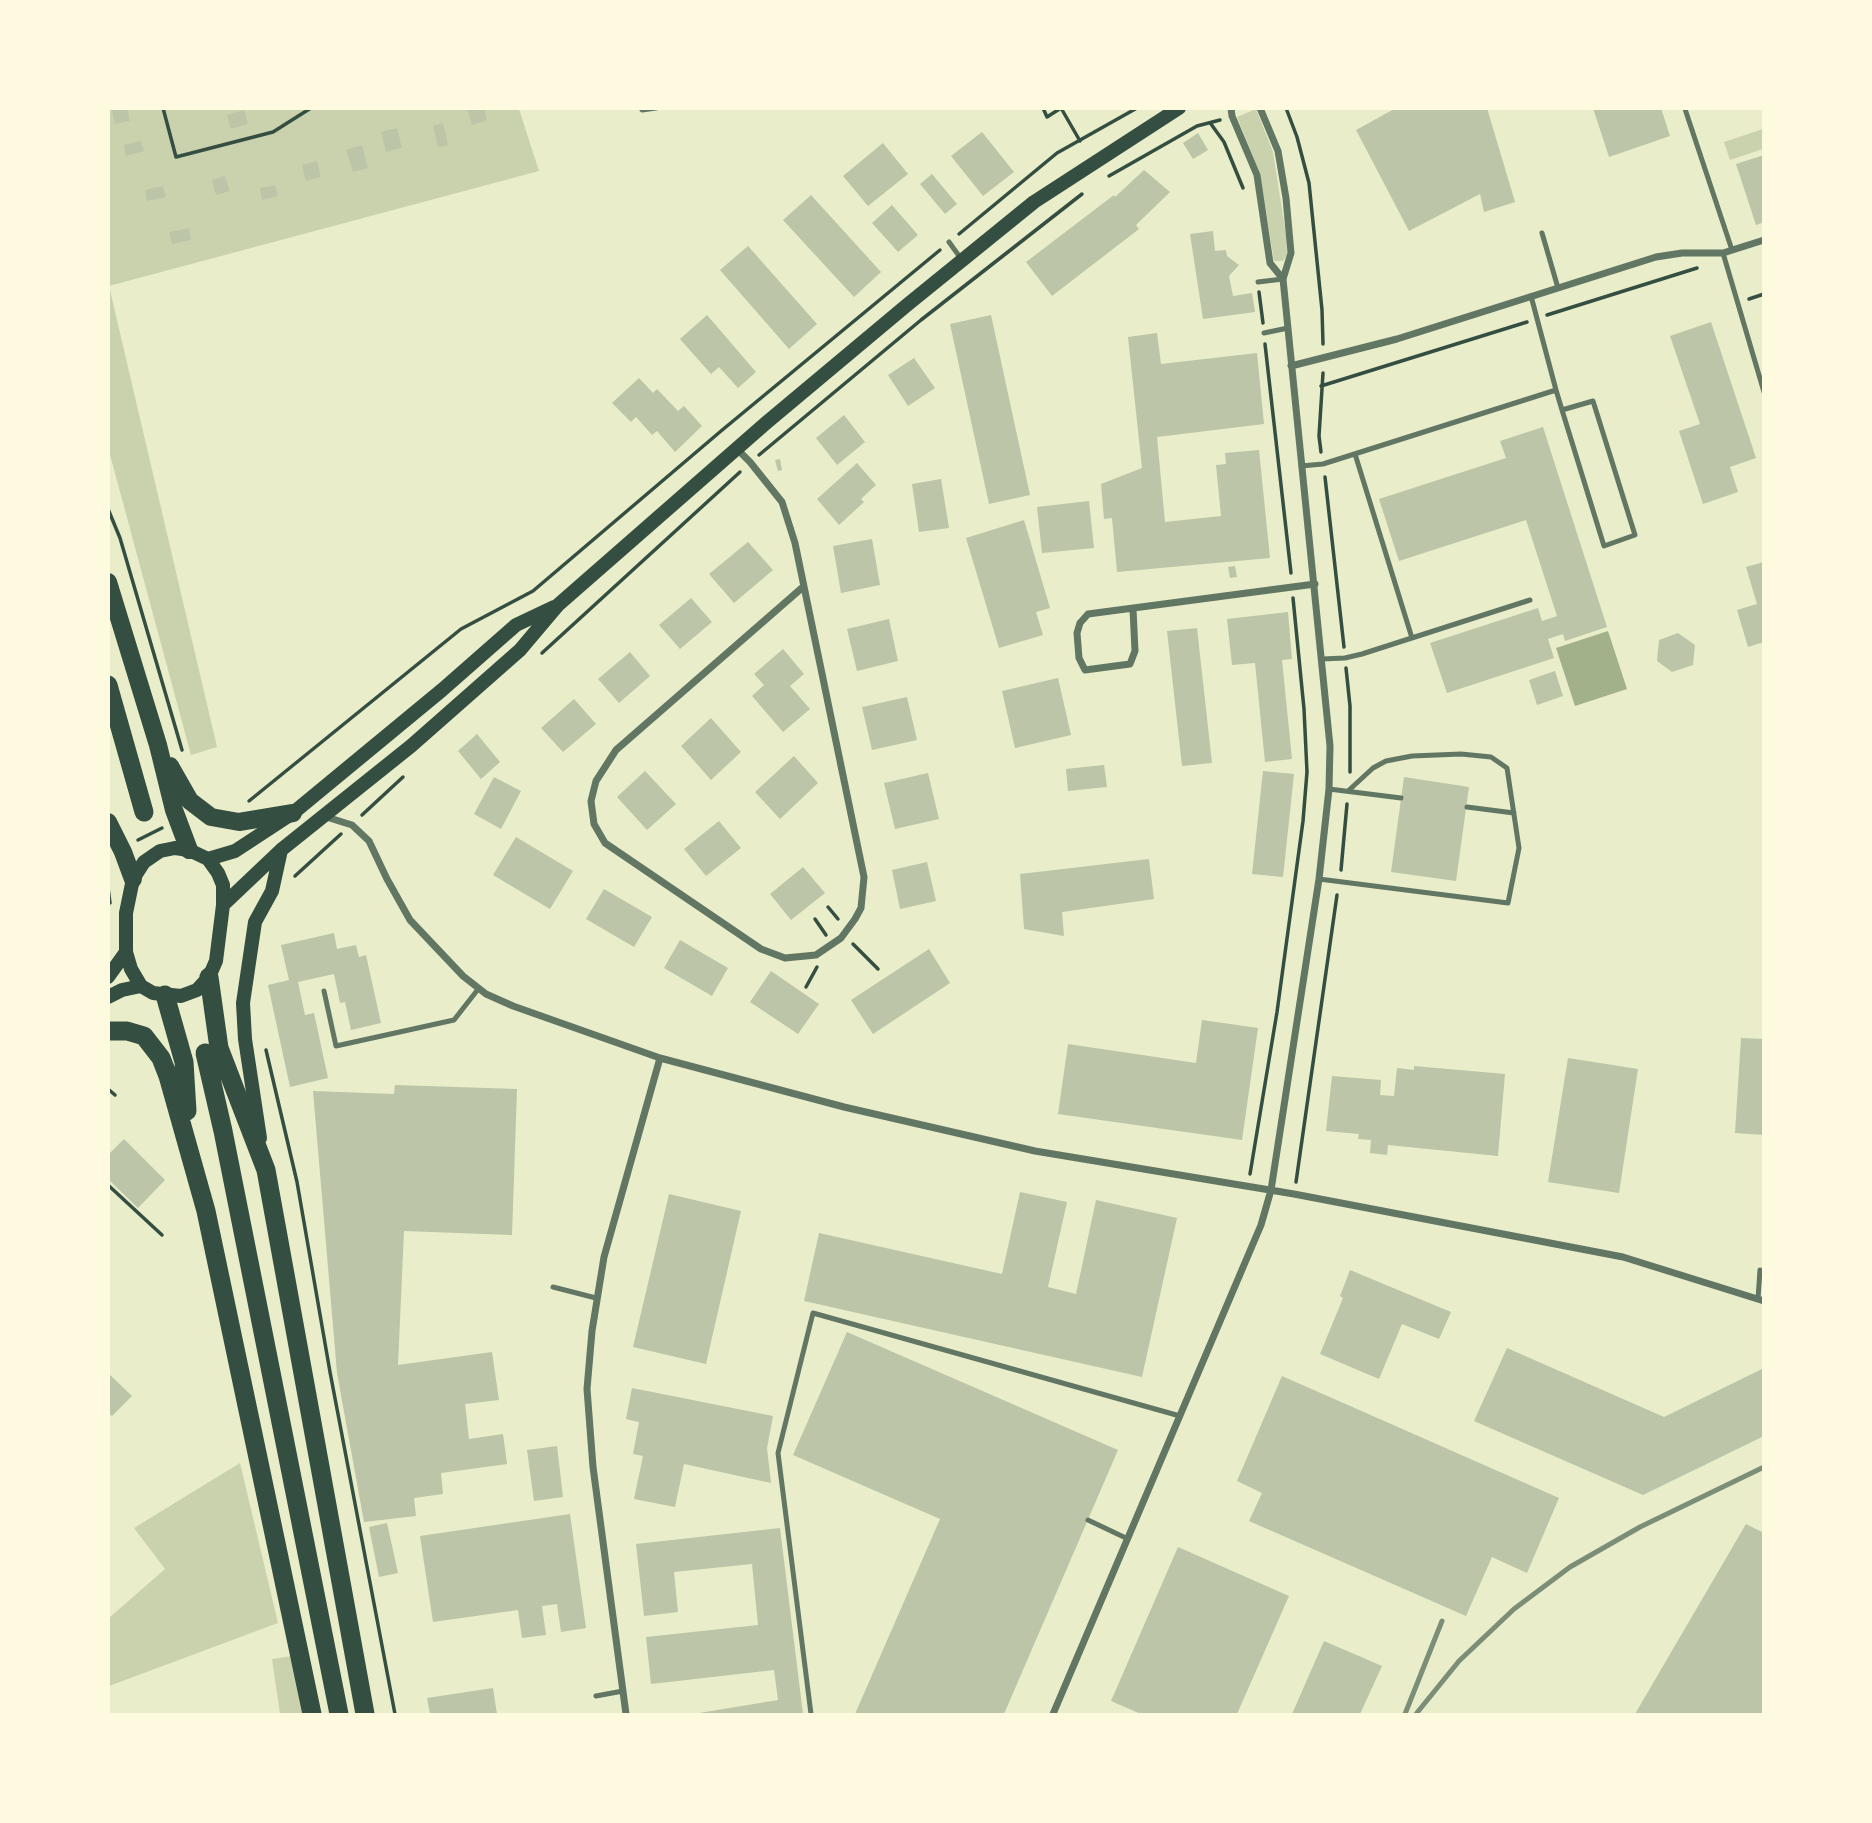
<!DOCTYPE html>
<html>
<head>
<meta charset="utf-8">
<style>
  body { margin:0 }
  #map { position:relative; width:1872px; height:1823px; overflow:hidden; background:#e9edc9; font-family:"Crimson Pro",serif }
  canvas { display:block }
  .frame { position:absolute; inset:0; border:110px solid #fefae0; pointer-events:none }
</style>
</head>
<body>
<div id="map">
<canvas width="1872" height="1823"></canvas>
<div class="frame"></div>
</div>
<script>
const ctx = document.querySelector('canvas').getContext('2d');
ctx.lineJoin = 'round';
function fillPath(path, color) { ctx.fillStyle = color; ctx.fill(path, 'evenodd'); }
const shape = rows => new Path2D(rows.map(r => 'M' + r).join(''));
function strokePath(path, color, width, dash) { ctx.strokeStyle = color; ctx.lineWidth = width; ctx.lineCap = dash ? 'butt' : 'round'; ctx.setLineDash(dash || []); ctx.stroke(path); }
const green = shape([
  [108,109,519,109,539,171,109,286,217,747,191,755,109,451],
  [1256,109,1273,152,1286,235,1287,255,1283,261,1274,261,1260,173,1237,117],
  [1763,129,1763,149,1730,160,1724,142],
  [240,1463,278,1623,109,1686,109,1618,165,1569,134,1528],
  [292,1656,303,1714,280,1714,272,1659]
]);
const water = shape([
  [1608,631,1627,689,1575,706,1556,648]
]);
const building = shape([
  [111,108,127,108,130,121,115,124],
  [467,108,484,108,487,120,472,125],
  [1396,108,1487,108,1515,202,1484,212,1480,194,1409,231,1356,130],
  [1593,108,1661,108,1670,136,1609,157],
  [244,110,248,124,231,129,227,115],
  [443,123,448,145,438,147,433,126],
  [397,128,402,148,386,152,381,132],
  [982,132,1014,172,983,196,951,156],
  [1198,133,1208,150,1193,159,1183,143],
  [141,141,144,151,126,156,124,145],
  [883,143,908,174,868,206,843,176],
  [362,145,368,168,353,172,346,150],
  [1764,155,1764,222,1756,225,1736,164],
  [317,161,321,177,306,181,302,165],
  [1144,170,1170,192,1136,225,1139,229,1052,296,1026,262,1114,195,1115,197],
  [932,174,957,204,945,214,920,184],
  [225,176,230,191,216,195,212,180],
  [275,185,278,196,262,200,260,188],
  [163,186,166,197,147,201,145,190],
  [811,195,881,272,854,297,783,220],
  [892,205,918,235,898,252,872,223],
  [189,228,191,240,172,244,169,232],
  [1213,231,1215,251,1226,250,1227,256,1239,265,1229,276,1233,296,1252,293,1255,312,1203,319,1190,234],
  [748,246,817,324,789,349,720,270],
  [707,315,756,372,738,388,719,367,711,374,680,339],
  [991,315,1030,495,989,504,950,324],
  [1711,322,1756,458,1730,467,1738,492,1703,504,1679,431,1700,424,1670,336],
  [1157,333,1161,364,1257,353,1264,424,1157,437,1165,522,1221,516,1216,465,1226,464,1225,453,1259,450,1270,558,1117,572,1112,518,1104,519,1101,484,1142,468,1128,337],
  [914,358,935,388,908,406,888,375],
  [639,378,653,393,657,389,678,411,684,406,702,426,675,452,657,431,652,435,636,417,631,422,612,403],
  [844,415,865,442,837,465,816,438],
  [1543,427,1607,627,1565,641,1563,634,1548,639,1554,658,1447,693,1430,643,1538,608,1542,621,1557,616,1526,520,1399,561,1379,499,1506,458,1500,441],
  [780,459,782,470,778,471,775,460],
  [857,463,876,485,861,499,864,502,839,525,817,499],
  [941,479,949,528,919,532,912,484],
  [1089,501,1094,548,1042,553,1037,507],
  [1024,520,1050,608,1036,612,1043,635,999,648,966,538],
  [872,539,880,585,841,593,833,546],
  [748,542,773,570,734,603,709,574],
  [1764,562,1764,642,1748,647,1737,610,1757,604,1746,567],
  [1235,566,1237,577,1230,578,1228,567],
  [691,598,712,622,680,649,659,625],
  [1288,612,1292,659,1282,660,1292,759,1265,762,1255,663,1232,665,1227,619],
  [889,619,898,661,857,671,847,629],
  [1197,628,1212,763,1182,766,1167,631],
  [1678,633,1695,645,1693,665,1672,672,1657,661,1659,640],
  [783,649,804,674,790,686,810,709,783,732,752,696,764,685,754,674],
  [630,652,650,676,619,703,598,679],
  [1555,671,1563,696,1537,705,1529,680],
  [1058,678,1071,735,1015,748,1002,691],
  [907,697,917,740,872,750,862,707],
  [574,699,596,724,563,752,541,728],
  [711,718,741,752,711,780,681,746],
  [477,734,500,762,481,779,458,751],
  [794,756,818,783,780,819,755,792],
  [1104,765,1107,787,1068,791,1066,769],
  [645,771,676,804,647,830,617,797],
  [1263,771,1294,774,1283,877,1252,874],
  [928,773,939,819,895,829,884,783],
  [494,777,521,791,501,829,474,814],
  [1404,777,1469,787,1456,881,1391,872],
  [719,821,741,848,706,876,684,849],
  [516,837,573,871,550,909,493,875],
  [1149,859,1154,899,1062,912,1064,936,1024,929,1020,874],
  [927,862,936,901,900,909,892,870],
  [803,867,825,893,791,920,770,894],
  [604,889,652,917,634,947,586,919],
  [334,933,337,949,356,945,359,957,366,955,381,1023,351,1030,345,1002,340,1003,334,974,298,982,305,1015,314,1013,328,1078,290,1087,268,985,289,980,281,945],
  [680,940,728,968,712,996,664,968],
  [929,949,950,983,873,1034,851,1000],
  [771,971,819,1004,798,1034,750,1002],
  [1202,1020,1258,1028,1242,1140,1058,1114,1068,1044,1196,1063],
  [1741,1038,1764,1039,1764,1135,1735,1133],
  [1568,1058,1638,1069,1619,1193,1548,1182],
  [1414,1066,1505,1074,1498,1156,1388,1145,1387,1155,1370,1153,1371,1140,1358,1139,1359,1134,1326,1131,1332,1076,1381,1080,1380,1095,1394,1096,1397,1068,1414,1070],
  [395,1085,517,1089,512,1235,404,1231,398,1365,492,1352,499,1400,465,1404,469,1439,503,1434,507,1464,441,1473,443,1494,414,1498,416,1516,364,1522,337,1373,313,1091,394,1094],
  [124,1139,165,1180,138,1208,108,1179,108,1155],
  [1020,1192,1067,1202,1048,1287,1076,1294,1096,1200,1177,1218,1142,1377,804,1301,819,1233,1002,1274],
  [669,1194,741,1211,706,1364,633,1347],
  [1350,1270,1451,1312,1439,1339,1402,1324,1379,1379,1320,1354,1343,1298,1340,1296],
  [847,1332,1118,1450,1004,1714,855,1714,940,1519,793,1455],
  [1507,1348,1664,1417,1764,1368,1764,1436,1643,1495,1474,1421],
  [108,1373,132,1396,112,1416,108,1413],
  [1282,1376,1559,1498,1527,1573,1492,1557,1466,1616,1249,1521,1262,1493,1237,1481],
  [632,1388,773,1416,767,1448,771,1483,684,1464,675,1507,634,1499,643,1456,633,1454,639,1422,626,1419],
  [557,1446,563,1497,534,1501,527,1450],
  [570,1514,586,1628,561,1632,557,1604,542,1606,546,1635,522,1638,518,1610,433,1622,420,1536],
  [387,1523,398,1573,379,1577,369,1527],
  [1746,1524,1764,1533,1764,1714,1635,1714],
  [780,1528,803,1714,693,1714,778,1700,774,1670,651,1684,646,1637,758,1625,752,1564,674,1572,678,1612,644,1616,636,1544],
  [1178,1547,1289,1596,1237,1714,1141,1714,1111,1701],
  [1324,1641,1382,1666,1360,1714,1292,1714],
  [493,1688,497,1714,430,1714,427,1698]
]);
const path = shape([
  [163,108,176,157,273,132,311,108],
  [1043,108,1047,117,1061,108,1080,141],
  [1286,108,1297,137,1309,183,1322,310,1323,344],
  [1211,124,1224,142,1243,188],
  [1109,176,1197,126,1220,120],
  [959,234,1057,153,1137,108],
  [1259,292,1263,323],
  [1749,299,1764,294],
  [1547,315,1697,268],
  [1265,344,1291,573],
  [1321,386,1527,322],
  [1321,452,1319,436,1323,373],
  [759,455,921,320,1082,194],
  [1325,477,1344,647],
  [108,509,120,538,182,750],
  [542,653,740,472],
  [1346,668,1350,706,1350,772],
  [249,801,461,629,533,591,721,431,940,250],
  [362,815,403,777],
  [138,840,162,828],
  [1341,870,1347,804],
  [295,876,341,834],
  [108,888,110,903],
  [828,907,838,919],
  [815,919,826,935],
  [853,944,878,969],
  [806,987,817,967],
  [266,1050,297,1182,330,1372,395,1714],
  [108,1089,115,1095],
  [1250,1174,1277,1012,1303,821,1307,772,1304,709,1293,598],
  [1296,1182,1337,895],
  [108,1185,162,1235]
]);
const service = shape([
  [641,108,642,110,656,108],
  [1685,109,1732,250],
  [1542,233,1558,288],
  [949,242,962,260],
  [1723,253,1764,392],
  [1258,282,1283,279],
  [1531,296,1556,390,1562,410,1604,546,1635,535,1593,401,1562,410],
  [1264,333,1288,328],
  [1355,454,1412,638],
  [1301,466,1323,464,1556,390],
  [1322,659,1345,658,1362,654,1530,600],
  [1329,789,1401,798],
  [1467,807,1514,813],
  [1319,879,1508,903,1519,848,1507,768,1491,757,1461,754,1412,756,1386,761,1373,768,1348,791],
  [324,991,336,1046,454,1020,479,988],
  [553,1287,596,1298],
  [1758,1299,1760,1270],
  [1088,1520,1128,1539],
  [596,1696,623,1691],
  [811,1714,778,1453,813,1313,1180,1416]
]);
const minor = shape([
  [1231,108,1232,116,1257,175,1270,263,1283,279],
  [1291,366,1397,339,1656,257,1682,253,1723,253,1764,240],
  [737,449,750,462,782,502,795,543,864,877,861,908,855,919,841,938,816,955,785,958,761,949,605,843,594,824,591,801,596,781,616,750,803,587],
  [1133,609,1135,651,1130,664,1085,670,1079,658,1077,633,1080,623,1088,614,1315,584],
  [323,816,352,825,369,841,387,879,410,920,463,976,486,994,513,1006,660,1058,844,1107,1035,1151,1294,1194,1623,1257,1764,1301],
  [626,1714,593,1467,587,1389,592,1331,604,1257,660,1058],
  [1053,1714,1261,1225,1271,1190,1319,879,1329,789,1330,746,1283,279,1291,253,1286,198,1278,151,1260,108]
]);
const secondary = shape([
  [175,848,189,850,208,859,218,873,223,885,223,905,216,961,209,977,197,990,181,996,153,993,141,986,131,969,126,952,126,913,133,879,144,862,160,851,175,848],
  [208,859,235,851,293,813,442,690,516,625,554,607],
  [223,905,281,850,411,746,520,650,558,605,766,423,907,305,1034,202,1179,108],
  [108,977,126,952],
  [108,997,122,990,141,986],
  [260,1138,245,1039,243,1003,255,922,272,891,281,850]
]);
const primary = shape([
  [108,582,158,745,174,810,189,850],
  [170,766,190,801,211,817,239,822,293,813],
  [108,822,123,852,133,879]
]);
const trunk = shape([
  [108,685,144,812],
  [209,977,219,1048,266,1170,365,1714],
  [165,995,184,1062,187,1111],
  [108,1031,127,1031,144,1036,161,1058,168,1076,206,1211,312,1714],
  [205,1053,223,1131,339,1714]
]);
const rail = shape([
  [1405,1714,1442,1621],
  [1416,1714,1459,1661,1514,1609,1570,1567,1640,1527,1764,1467]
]);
fillPath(green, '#cad2ad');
fillPath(water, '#a3b18a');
fillPath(building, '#bcc5a7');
strokePath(path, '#344e41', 3.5);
strokePath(service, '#617663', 5);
strokePath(minor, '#617663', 7);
strokePath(secondary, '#344e41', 14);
strokePath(primary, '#344e41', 18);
strokePath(trunk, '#344e41', 19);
strokePath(rail, '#7c8e77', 5);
</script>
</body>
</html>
